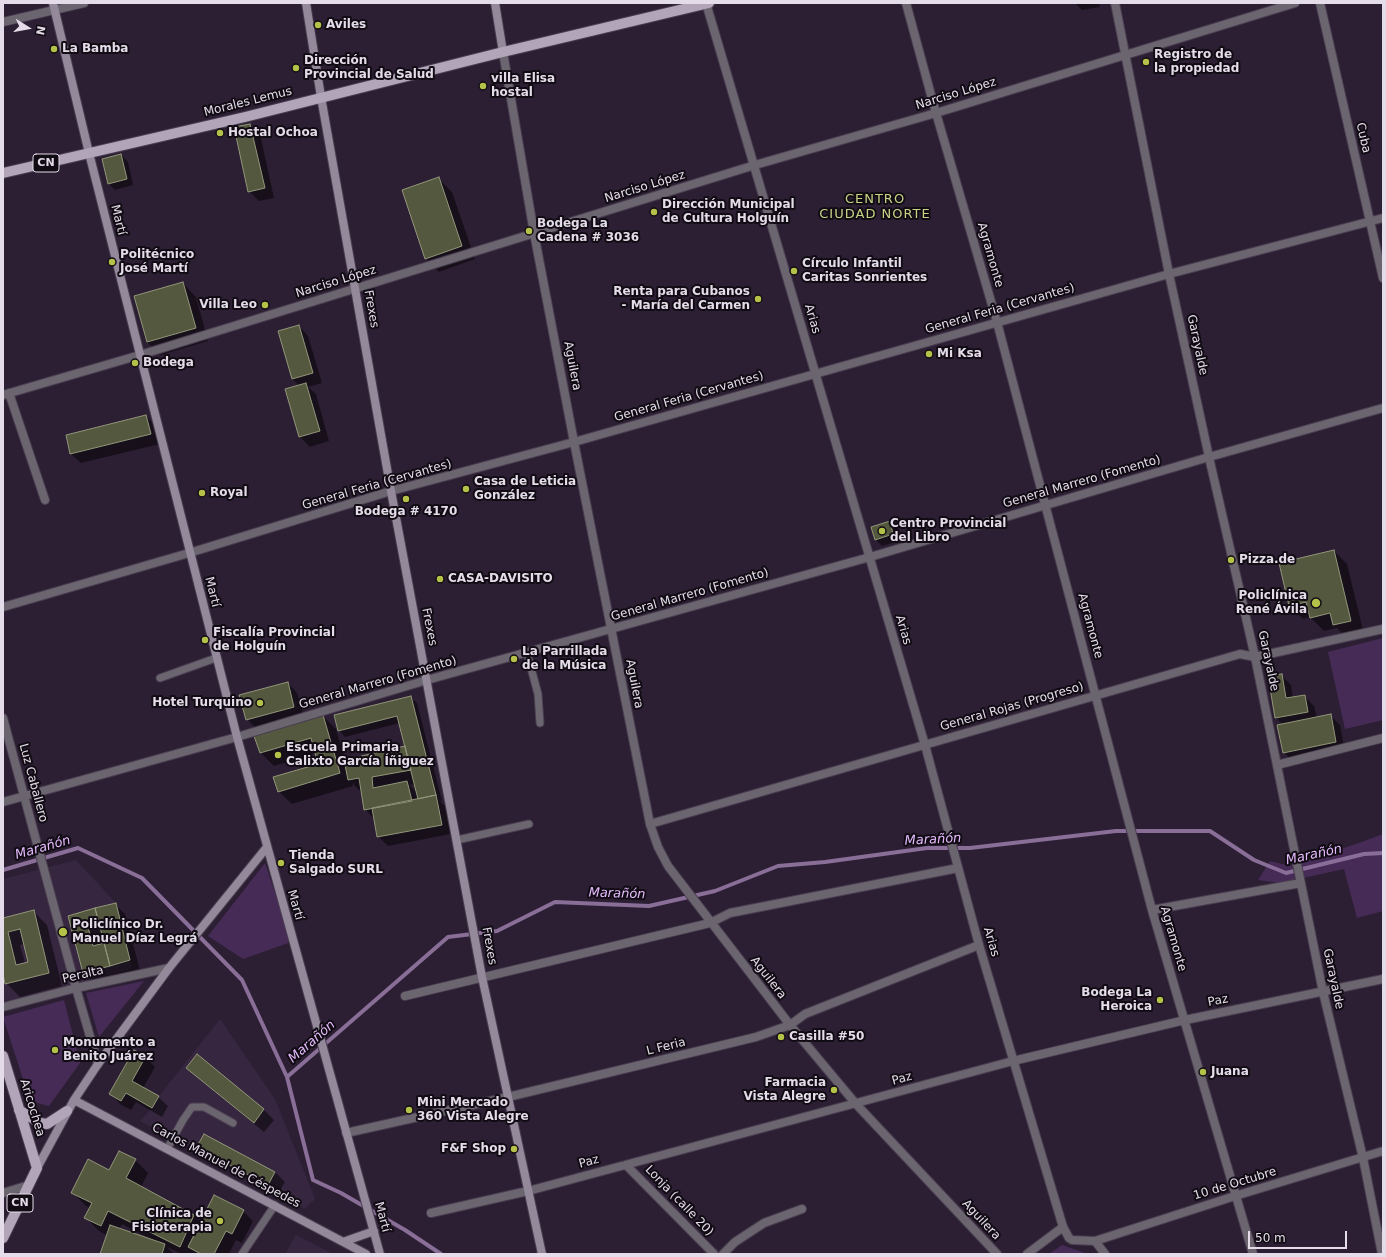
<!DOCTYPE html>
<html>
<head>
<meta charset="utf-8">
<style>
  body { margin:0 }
  #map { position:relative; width:1386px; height:1257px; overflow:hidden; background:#2c1f33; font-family:"DejaVu Sans",sans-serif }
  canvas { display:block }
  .frame { position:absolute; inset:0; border:4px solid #e4dce9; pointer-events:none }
  .north { position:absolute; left:8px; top:8px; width:40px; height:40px; -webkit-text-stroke:3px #110c14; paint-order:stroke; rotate:101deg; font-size:11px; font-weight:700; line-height:16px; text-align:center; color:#e4dce9 }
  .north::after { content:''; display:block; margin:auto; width:14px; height:18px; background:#e4dce9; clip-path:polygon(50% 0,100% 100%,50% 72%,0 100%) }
  .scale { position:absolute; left:1248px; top:1231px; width:99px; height:18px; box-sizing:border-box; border:2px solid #e4dce9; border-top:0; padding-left:5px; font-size:12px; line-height:14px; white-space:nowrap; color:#e4dce9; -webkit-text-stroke:3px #110c14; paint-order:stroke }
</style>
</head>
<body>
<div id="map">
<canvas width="1386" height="1257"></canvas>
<div class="frame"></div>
<div class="north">N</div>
<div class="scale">50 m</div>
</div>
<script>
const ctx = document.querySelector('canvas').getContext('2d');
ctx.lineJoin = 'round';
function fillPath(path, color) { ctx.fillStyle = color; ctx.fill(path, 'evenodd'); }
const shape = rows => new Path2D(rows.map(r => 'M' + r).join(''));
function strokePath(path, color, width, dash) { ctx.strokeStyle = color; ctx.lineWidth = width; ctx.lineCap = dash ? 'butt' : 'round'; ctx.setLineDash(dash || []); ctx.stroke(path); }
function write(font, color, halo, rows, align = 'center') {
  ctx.font = font + ' "DejaVu Sans",sans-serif'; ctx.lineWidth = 4; ctx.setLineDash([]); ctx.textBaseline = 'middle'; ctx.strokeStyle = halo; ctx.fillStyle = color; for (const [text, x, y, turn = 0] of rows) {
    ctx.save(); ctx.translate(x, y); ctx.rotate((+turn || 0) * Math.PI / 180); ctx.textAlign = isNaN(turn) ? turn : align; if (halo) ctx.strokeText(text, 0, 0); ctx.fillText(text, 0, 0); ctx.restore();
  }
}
const built = shape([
  [76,860,116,903,132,969,3,1002,3,879],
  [220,1019,275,1099,315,1199,305,1209,268,1185,140,1121,152,1108,159,1096],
  [296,1235,333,1254,285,1254]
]);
const green = shape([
  [1383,638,1383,720,1345,729,1328,652],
  [1383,834,1383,911,1357,918,1344,869,1280,883,1258,880,1270,861,1290,866,1359,843],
  [265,863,291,942,243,959,208,936],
  [144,981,99,1037,86,993],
  [64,1000,80,1063,49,1106,30,1101,3,1017],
  [1062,1245,1085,1253,1086,1254,1049,1254]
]);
const shadow = shape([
  [1075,3,1099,3,1100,7,1082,10],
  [250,125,260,134,274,198,259,201,249,191],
  [121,155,128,162,133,185,115,190,108,183],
  [438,178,452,192,475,259,439,272,426,258],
  [183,283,196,297,208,341,161,355,147,342],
  [299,326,308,336,322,383,308,387,316,394,329,441,310,447,300,437,286,390,300,386,292,379],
  [146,416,156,426,160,444,81,463,71,454],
  [889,522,896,529,899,541,882,546,875,539],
  [1334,551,1347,564,1364,634,1347,638,1337,628,1324,631,1310,617,1303,619,1290,606,1280,564],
  [1281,675,1291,685,1293,698,1304,696,1314,706,1317,718,1330,715,1340,725,1345,751,1293,762,1284,752,1284,725,1276,718],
  [288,683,297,693,304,716,256,729,247,719],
  [410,697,417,703,442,801,440,801,445,806,451,834,388,846,378,836,374,819,365,809,362,793,352,783,353,786,292,804,278,791,320,764,316,753,274,766,261,753,256,736,323,716,336,729,345,760,406,747,400,723,345,737,339,730],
  [415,784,417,793,410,785],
  [115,904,125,914,140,970,94,982,84,973,69,916],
  [103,935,105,943,100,945,98,937],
  [34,912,47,925,62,986,20,997,6,983,3,969,3,919],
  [25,944,29,962,25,963,20,945],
  [197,1055,264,1110,274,1120,264,1132,197,1077,187,1068],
  [145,1057,155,1067,143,1088,158,1097,168,1106,162,1117,136,1102,131,1110,120,1104,111,1094],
  [197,1148,275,1172,285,1182,278,1194,207,1158],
  [135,1160,148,1173,141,1187,194,1215,201,1223,243,1211,253,1221,242,1243,236,1240,229,1254,203,1254,199,1252,199,1254,182,1254,167,1247,174,1254,101,1254,108,1236,99,1231,86,1218,90,1208,86,1206,73,1193,110,1171],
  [122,1224,151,1239,151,1240,119,1229]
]);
const stream = shape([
  [3,870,78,848,142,878,242,980,287,1077,313,1180,341,1193,405,1230,441,1254],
  [287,1077,448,937,497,931,555,902,649,906,715,891,778,866,825,862,927,848,970,848,1116,831,1210,831,1254,860,1286,873,1364,854,1383,853]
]);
const building = shape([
  [250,124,265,188,248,192,234,127,250,124],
  [121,154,127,179,108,184,102,159,121,154],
  [439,177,462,246,425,259,402,190,439,177],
  [183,282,196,328,147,342,134,296,183,282],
  [299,325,313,373,292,379,278,331,299,325],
  [306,383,320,431,299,437,285,389,306,383],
  [146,415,151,434,70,454,66,435,146,415],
  [890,521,893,534,875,540,871,527,890,521],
  [1334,550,1351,621,1333,625,1330,613,1310,618,1306,602,1289,606,1279,563,1334,550],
  [1282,674,1286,698,1305,695,1308,712,1275,718,1268,676,1282,674],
  [288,682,294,707,246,720,239,695,288,682],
  [411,696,436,795,418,799,397,716,338,731,334,715,411,696],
  [1331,714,1336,742,1283,753,1277,725,1331,714],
  [323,715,340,773,278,792,273,777,318,764,311,738,260,753,254,736,323,715],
  [405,746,411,770,372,777,373,788,407,781,412,801,364,810,359,778,348,780,344,760,405,746],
  [436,795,442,825,377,837,372,808,436,795],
  [116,903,130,960,110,966,95,908,116,903],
  [95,908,99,924,88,927,93,946,104,943,110,966,83,973,68,916,95,908],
  [34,910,49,973,5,984,3,974,3,918,34,910],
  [20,929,28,962,16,965,8,932,20,929],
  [134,1050,146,1056,132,1081,159,1096,152,1108,126,1093,121,1101,109,1094,134,1050],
  [197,1054,264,1109,254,1123,186,1068,197,1054],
  [204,1134,275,1172,268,1185,196,1148,204,1134],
  [119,1151,136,1159,126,1178,194,1215,180,1247,108,1211,101,1226,84,1218,92,1203,71,1193,88,1159,109,1170,119,1151],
  [214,1195,244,1210,232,1234,226,1231,214,1254,201,1254,188,1247,214,1195],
  [110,1225,165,1244,162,1254,100,1254,110,1225]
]);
const service = shape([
  [527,653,538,694,540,723],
  [160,678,216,658],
  [457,840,529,824],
  [167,1149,183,1120,192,1107,204,1107,233,1123],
  [242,1254,275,1205]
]);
const minor = shape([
  [906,3,934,106,997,322,1152,910,1253,1254],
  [1115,3,1169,274,1211,466,1255,657,1323,992,1363,1158,1382,1254],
  [1320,3,1383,278],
  [3,22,84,3],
  [9,393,45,500],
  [3,395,140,355,755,165,936,113,1295,3],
  [3,607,189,553,391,491,574,442,1169,274,1383,218],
  [3,718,76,988,98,1064],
  [1277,765,1383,738],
  [650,824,1240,654,1255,657,1383,629],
  [1152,910,1301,883],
  [405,996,710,923,730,913,958,868],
  [3,1007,76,988,169,968],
  [346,1133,508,1097,756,1037,790,1025,805,1014,979,945],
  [626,1165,714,1254],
  [3,1193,29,1185],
  [431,1213,528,1191,1013,1061,1185,1020,1383,979],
  [1095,1241,1235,1196,1383,1151],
  [723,1254,735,1242,764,1223,802,1209],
  [1027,1254,1063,1227]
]);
const tertiary = shape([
  [706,3,925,745,979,945,1063,1227,1069,1238,1072,1240,1095,1241,1105,1254],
  [503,52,534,233,574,442,650,824,658,847,668,866,790,1025,856,1104,997,1254],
  [3,802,237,737,427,680,870,557,1209,457,1383,408]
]);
const secondary = shape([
  [53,3,89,153,237,737,380,1254],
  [306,3,321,97,391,491,482,977,542,1254],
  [495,3,503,52],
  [74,1100,366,1254],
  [37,1168,74,1100,98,1064,169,968,267,847],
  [343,1242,374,1231]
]);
const primary = shape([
  [3,173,245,117,503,52,709,3],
  [3,1056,37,1168,3,1238],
  [19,1110,40,1123,47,1124,67,1111]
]);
const markers = [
  [318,25,4,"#b5c24a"],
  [54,49,4,"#b5c24a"],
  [1146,62,4,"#b5c24a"],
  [296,68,4,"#b5c24a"],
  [483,86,4,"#b5c24a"],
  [220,133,4,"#b5c24a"],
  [654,212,4,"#b5c24a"],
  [529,231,4,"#b5c24a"],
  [112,262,4,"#b5c24a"],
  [794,271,4,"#b5c24a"],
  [758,299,4,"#b5c24a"],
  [265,305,4,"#b5c24a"],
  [929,354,4,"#b5c24a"],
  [135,363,4,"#b5c24a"],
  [466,489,4,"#b5c24a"],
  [202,493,4,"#b5c24a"],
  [406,499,4,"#b5c24a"],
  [882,531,4,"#b5c24a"],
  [1231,560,4,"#b5c24a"],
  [440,579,4,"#b5c24a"],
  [1316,603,5,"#b5c24a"],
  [205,640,4,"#b5c24a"],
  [514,659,4,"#b5c24a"],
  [260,703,4,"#b5c24a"],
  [278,755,4,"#b5c24a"],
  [281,863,4,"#b5c24a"],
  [63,932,5,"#b5c24a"],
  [1160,1000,4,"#b5c24a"],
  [781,1037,4,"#b5c24a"],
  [55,1050,4,"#b5c24a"],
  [1203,1072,4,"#b5c24a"],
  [834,1090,4,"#b5c24a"],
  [409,1110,4,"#b5c24a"],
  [514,1149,4,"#b5c24a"],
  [220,1221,4,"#b5c24a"]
];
const shields = [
  [46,163,26],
  [20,1203,26]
];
const shieldNames = [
  ["CN",46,163],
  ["CN",20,1203]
];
const poiNames = [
  ["Aviles",326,25],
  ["La Bamba",62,49],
  ["Registro de",1154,55],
  ["la propiedad",1154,69],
  ["Dirección",304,61],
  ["Provincial de Salud",304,75],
  ["villa Elisa",491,79],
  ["hostal",491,93],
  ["Hostal Ochoa",228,133],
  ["Dirección Municipal",662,205],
  ["de Cultura Holguín",662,219],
  ["Bodega La",537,224],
  ["Cadena # 3036",537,238],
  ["Politécnico",120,255],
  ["José Martí",120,269],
  ["Círculo Infantil",802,264],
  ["Caritas Sonrientes",802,278],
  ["Renta para Cubanos",750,292,"right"],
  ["- María del Carmen",750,306,"right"],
  ["Villa Leo",257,305,"right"],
  ["Mi Ksa",937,354],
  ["Bodega",143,363],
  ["Casa de Leticia",474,482],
  ["González",474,496],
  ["Royal",210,493],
  ["Bodega # 4170",406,512,"center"],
  ["Centro Provincial",890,524],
  ["del Libro",890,538],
  ["Pizza.de",1239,560],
  ["CASA-DAVISITO",448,579],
  ["Policlínica",1307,596,"right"],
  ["René Ávila",1307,610,"right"],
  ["Fiscalía Provincial",213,633],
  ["de Holguín",213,647],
  ["La Parrillada",522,652],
  ["de la Música",522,666],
  ["Hotel Turquino",252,703,"right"],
  ["Escuela Primaria",286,748],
  ["Calixto García Íñiguez",286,762],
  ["Tienda",289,856],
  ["Salgado SURL",289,870],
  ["Policlínico Dr.",72,925],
  ["Manuel Díaz Legrá",72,939],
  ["Bodega La",1152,993,"right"],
  ["Heroica",1152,1007,"right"],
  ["Casilla #50",789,1037],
  ["Monumento a",63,1043],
  ["Benito Juárez",63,1057],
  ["Juana",1211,1072],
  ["Farmacia",826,1083,"right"],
  ["Vista Alegre",826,1097,"right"],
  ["Mini Mercado",417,1103],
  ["360 Vista Alegre",417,1117],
  ["F&F Shop",506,1149,"right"],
  ["Clínica de",212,1214,"right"],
  ["Fisioterapia",212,1228,"right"]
];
const streetNames = [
  ["Narciso López",956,94,-17],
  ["Morales Lemus",248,102,-14],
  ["Cuba",1363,138,77],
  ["Narciso López",645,187,-17],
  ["Martí",118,220,76],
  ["Agramonte",990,255,74],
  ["Narciso López",336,282,-17],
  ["Frexes",371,309,80],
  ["General Feria (Cervantes)",1000,309,-16],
  ["Arias",812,319,74],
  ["Garayalde",1197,345,78],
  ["Aguilera",572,366,79],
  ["General Feria (Cervantes)",689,397,-16],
  ["General Marrero (Fomento)",1082,482,-16],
  ["General Feria (Cervantes)",377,485,-16],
  ["Martí",212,592,76],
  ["General Marrero (Fomento)",690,595,-16],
  ["Agramonte",1090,626,75],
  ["Frexes",429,627,79],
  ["Arias",903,630,74],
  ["Garayalde",1268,661,78],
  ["General Marrero (Fomento)",378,683,-16],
  ["Aguilera",634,684,79],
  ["General Rojas (Progreso)",1012,707,-16],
  ["Luz Caballero",33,783,75],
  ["Martí",295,905,74],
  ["Agramonte",1173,939,74],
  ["Arias",991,942,74],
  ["Frexes",489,946,80],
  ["Peralta",83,975,-13],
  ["Aguilera",768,978,52],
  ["Garayalde",1333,979,78],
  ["Paz",1218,1001,-11],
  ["L Feria",666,1047,-14],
  ["Paz",902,1079,-15],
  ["Aricochea",32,1108,73],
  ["Paz",589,1162,-15],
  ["Carlos Manuel de Céspedes",226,1166,28],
  ["10 de Octubre",1235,1184,-17],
  ["Lonja (calle 20)",679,1201,46],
  ["Martí",382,1217,75],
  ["Aguilera",981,1220,47]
];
const neighbourhoodNames = [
  ["CENTRO",875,200],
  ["CIUDAD NORTE",875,215]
];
const waterNames = [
  ["Marañón",933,840,-3],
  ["Marañón",43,848,-16],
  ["Marañón",1314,855,-12],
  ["Marañón",617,894,2],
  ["Marañón",312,1042,-41]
];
fillPath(built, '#36263f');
fillPath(green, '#472b57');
fillPath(shadow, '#0007');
strokePath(stream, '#896e98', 4);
fillPath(building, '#54583e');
strokePath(building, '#92967a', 1);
strokePath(service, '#493d50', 9);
strokePath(minor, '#493d50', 10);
strokePath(tertiary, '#493d50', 10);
strokePath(secondary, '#493d50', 10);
strokePath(primary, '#493d50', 12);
strokePath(service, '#6b656f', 7);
strokePath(minor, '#6b656f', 8);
strokePath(tertiary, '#6b656f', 8);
strokePath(secondary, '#93899a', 8);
strokePath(primary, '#b2a5ba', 10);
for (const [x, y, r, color] of markers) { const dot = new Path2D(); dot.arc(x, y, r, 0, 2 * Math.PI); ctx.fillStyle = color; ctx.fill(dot); strokePath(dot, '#110c14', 1.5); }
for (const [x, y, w] of shields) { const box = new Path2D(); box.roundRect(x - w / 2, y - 9, w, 18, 3); ctx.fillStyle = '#110c14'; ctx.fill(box); strokePath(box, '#e4dce9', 1); }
write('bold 11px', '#e4dce9', null, shieldNames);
write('bold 12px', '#e4dce9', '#110c14', poiNames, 'left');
write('12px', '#e4dce9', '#110c14', streetNames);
ctx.letterSpacing = '1px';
write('13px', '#c8d386', '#110c14', neighbourhoodNames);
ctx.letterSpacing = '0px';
write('italic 13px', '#e5bbfe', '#110c14', waterNames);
</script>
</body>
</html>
